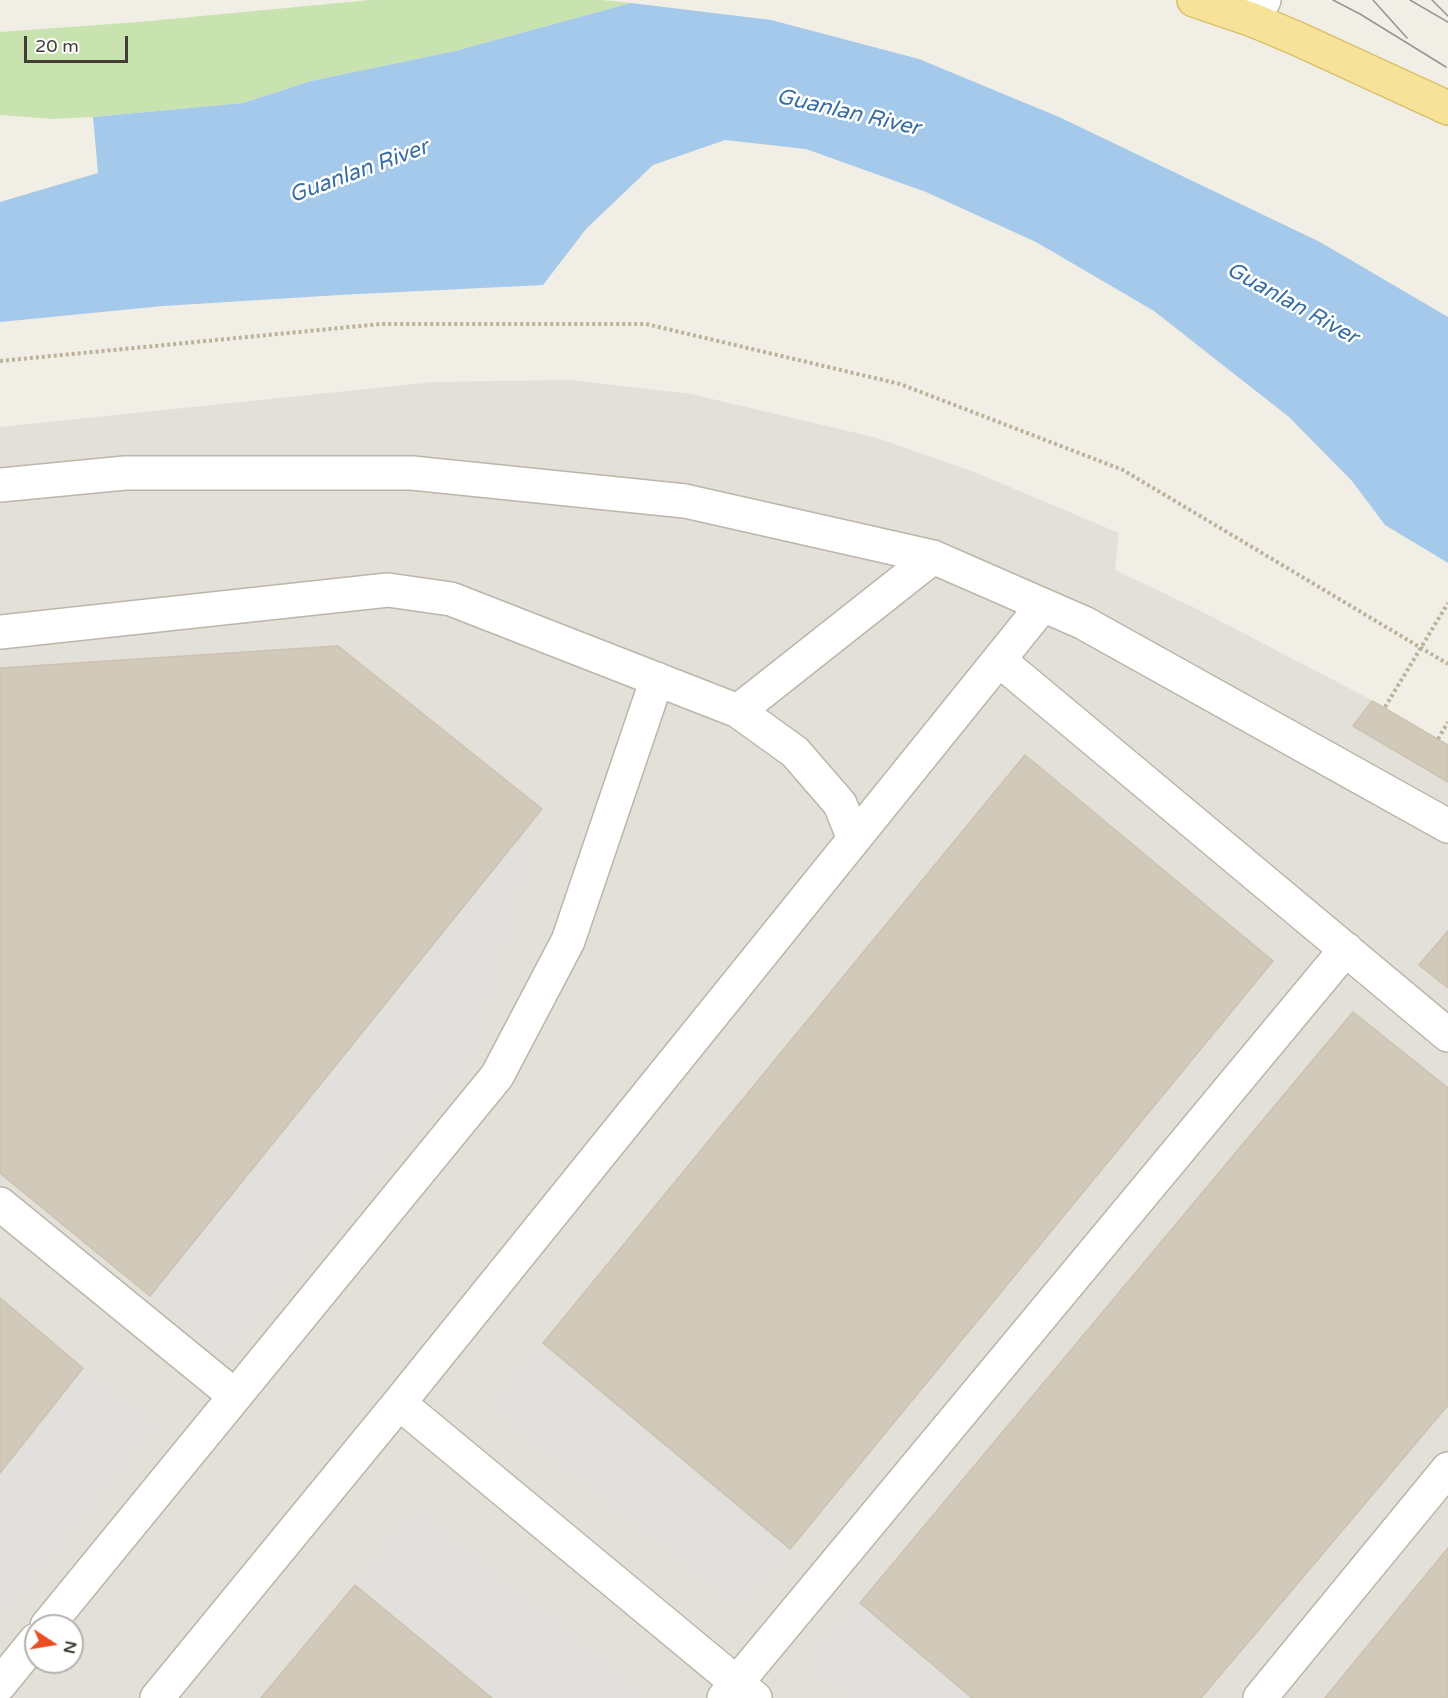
<!DOCTYPE html>
<html>
<head>
<meta charset="utf-8">
<style>
  body { margin:0 }
  #map { position:relative; width:1448px; height:1698px; overflow:hidden; background:#f1eee5; font-family:"Varela Round",sans-serif }
  canvas { display:block }
  .north { position:absolute; left:24px; top:1614px; width:60px; height:60px; box-sizing:border-box; background:#fff; border:2px solid #b4b2ae; border-radius:50%; rotate:102deg; font-size:16px; font-weight:700; line-height:24px; text-align:center; color:#433e35 }
  .north::after { content:''; display:block; margin:auto; width:21px; height:27px; background:#e94e23; clip-path:polygon(50% 0,100% 100%,50% 72%,0 100%) }
  .scale { position:absolute; left:24px; top:36px; width:104px; height:27px; box-sizing:border-box; border:3px solid #433e35; border-top:0; padding-left:8px; font-size:18px; line-height:21px; white-space:nowrap; color:#433e35; -webkit-text-stroke:4px #fff; paint-order:stroke }
</style>
</head>
<body>
<div id="map">
<canvas width="1448" height="1698"></canvas>
<div class="north">N</div>
<div class="scale">20 m</div>
</div>
<script>
const ctx = document.querySelector('canvas').getContext('2d');
ctx.lineJoin = 'round';
function fillPath(path, color) { ctx.fillStyle = color; ctx.fill(path, 'evenodd'); }
const shape = rows => new Path2D(rows.map(r => 'M' + r).join(''));
function strokePath(path, color, width, dash) { ctx.strokeStyle = color; ctx.lineWidth = width; ctx.lineCap = dash ? 'butt' : 'round'; ctx.setLineDash(dash || []); ctx.stroke(path); }
function write(font, color, halo, rows, align = 'center') {
  ctx.font = font + ' "Varela Round",sans-serif'; ctx.lineWidth = 5; ctx.setLineDash([]); ctx.textBaseline = 'middle'; ctx.strokeStyle = halo; ctx.fillStyle = color; for (const [text, x, y, turn = 0] of rows) {
    ctx.save(); ctx.translate(x, y); ctx.rotate((+turn || 0) * Math.PI / 180); ctx.textAlign = isNaN(turn) ? turn : align; if (halo) ctx.strokeText(text, 0, 0); ctx.fillText(text, 0, 0); ctx.restore();
  }
}
const industrial = shape([
  [570,380,691,394,877,438,974,472,1119,533,1115,570,1197,609,1385,707,1448,745,1448,1698,0,1698,0,427,434,382],
  [36,1626,72,1626,72,1662,36,1662]
]);
const green = shape([
  [370,0,601,0,631,3,455,51,311,81,243,103,93,117,53,119,0,115,0,32,139,22]
]);
const parking = shape([
  [542,809,469,1063,225,1356,150,1296],
  [543,1343,790,1549,739,1608,490,1407],
  [83,1368,156,1427,0,1622,0,1473],
  [417,1509,647,1698,492,1698,355,1585],
  [860,1603,972,1698,849,1698,807,1663]
]);
const water = shape([
  [631,3,771,20,919,59,1059,117,1320,242,1448,317,1448,563,1385,525,1352,481,1289,417,1154,311,1036,242,926,192,806,149,725,140,653,165,586,229,543,285,339,295,163,306,0,322,0,202,98,173,93,117,243,103,311,81,455,51]
]);
const building = shape([
  [338,646,542,809,150,1296,0,1173,0,668,338,646],
  [1372,701,1448,745,1448,782,1353,726,1372,701],
  [1025,755,1273,961,790,1549,543,1343,1025,755],
  [1448,931,1448,988,1419,965,1448,931],
  [1353,1012,1448,1088,1448,1405,1201,1698,972,1698,860,1603,1353,1012],
  [0,1298,83,1368,0,1473,0,1298],
  [1448,1548,1448,1698,1325,1698,1448,1548],
  [355,1585,492,1698,261,1698,355,1585]
]);
const path = shape([
  [0,361,381,324,646,324,900,384,1123,470,1448,664],
  [1438,739,1448,722]
]);
const minor = shape([
  [1253,20,1264,0],
  [0,485,125,473,412,473,685,501,933,557,1084,623,1448,826],
  [0,632,388,590,451,599,738,711,795,752,840,804,854,839],
  [999,660,1448,1035],
  [738,711,933,557],
  [0,1204,235,1396],
  [399,1403,755,1698],
  [47,1626,497,1076,568,941,657,679],
  [0,1684,36,1640],
  [157,1698,399,1403,1043,605],
  [724,1698,1346,949],
  [1260,1698,1448,1469]
]);
const major = shape([
  [1194,0,1253,20,1298,39,1448,108]
]);
const tram = shape([
  [1333,0,1360,14,1446,67],
  [1373,0,1407,38],
  [1410,0,1448,22],
  [1432,0,1448,16]
]);
const pathBridge = shape([
  [1385,707,1448,603]
]);
const waterNames = [
  ["Guanlan River",848,113,13],
  ["Guanlan River",359,172,-20],
  ["Guanlan River",1292,304,29]
];
fillPath(industrial, '#e3dfd9');
fillPath(green, '#c8e2b0');
fillPath(parking, '#e2e0dd');
fillPath(water, '#a5c9ea');
fillPath(building, '#d1cabb');
strokePath(building, '#ccc2af', 1.5);
strokePath(minor, '#bbb6a8', 36);
strokePath(major, '#dabf6a', 36);
strokePath(path, '#bcb29a', 4, [3, 3]);
strokePath(minor, '#fff', 33);
strokePath(major, '#f6e298', 33);
strokePath(tram, '#949494', 1.5);
strokePath(pathBridge, '#bcb29a', 4, [3, 3]);
write('italic 22px', '#376fa5', '#fff', waterNames);
</script>
</body>
</html>
